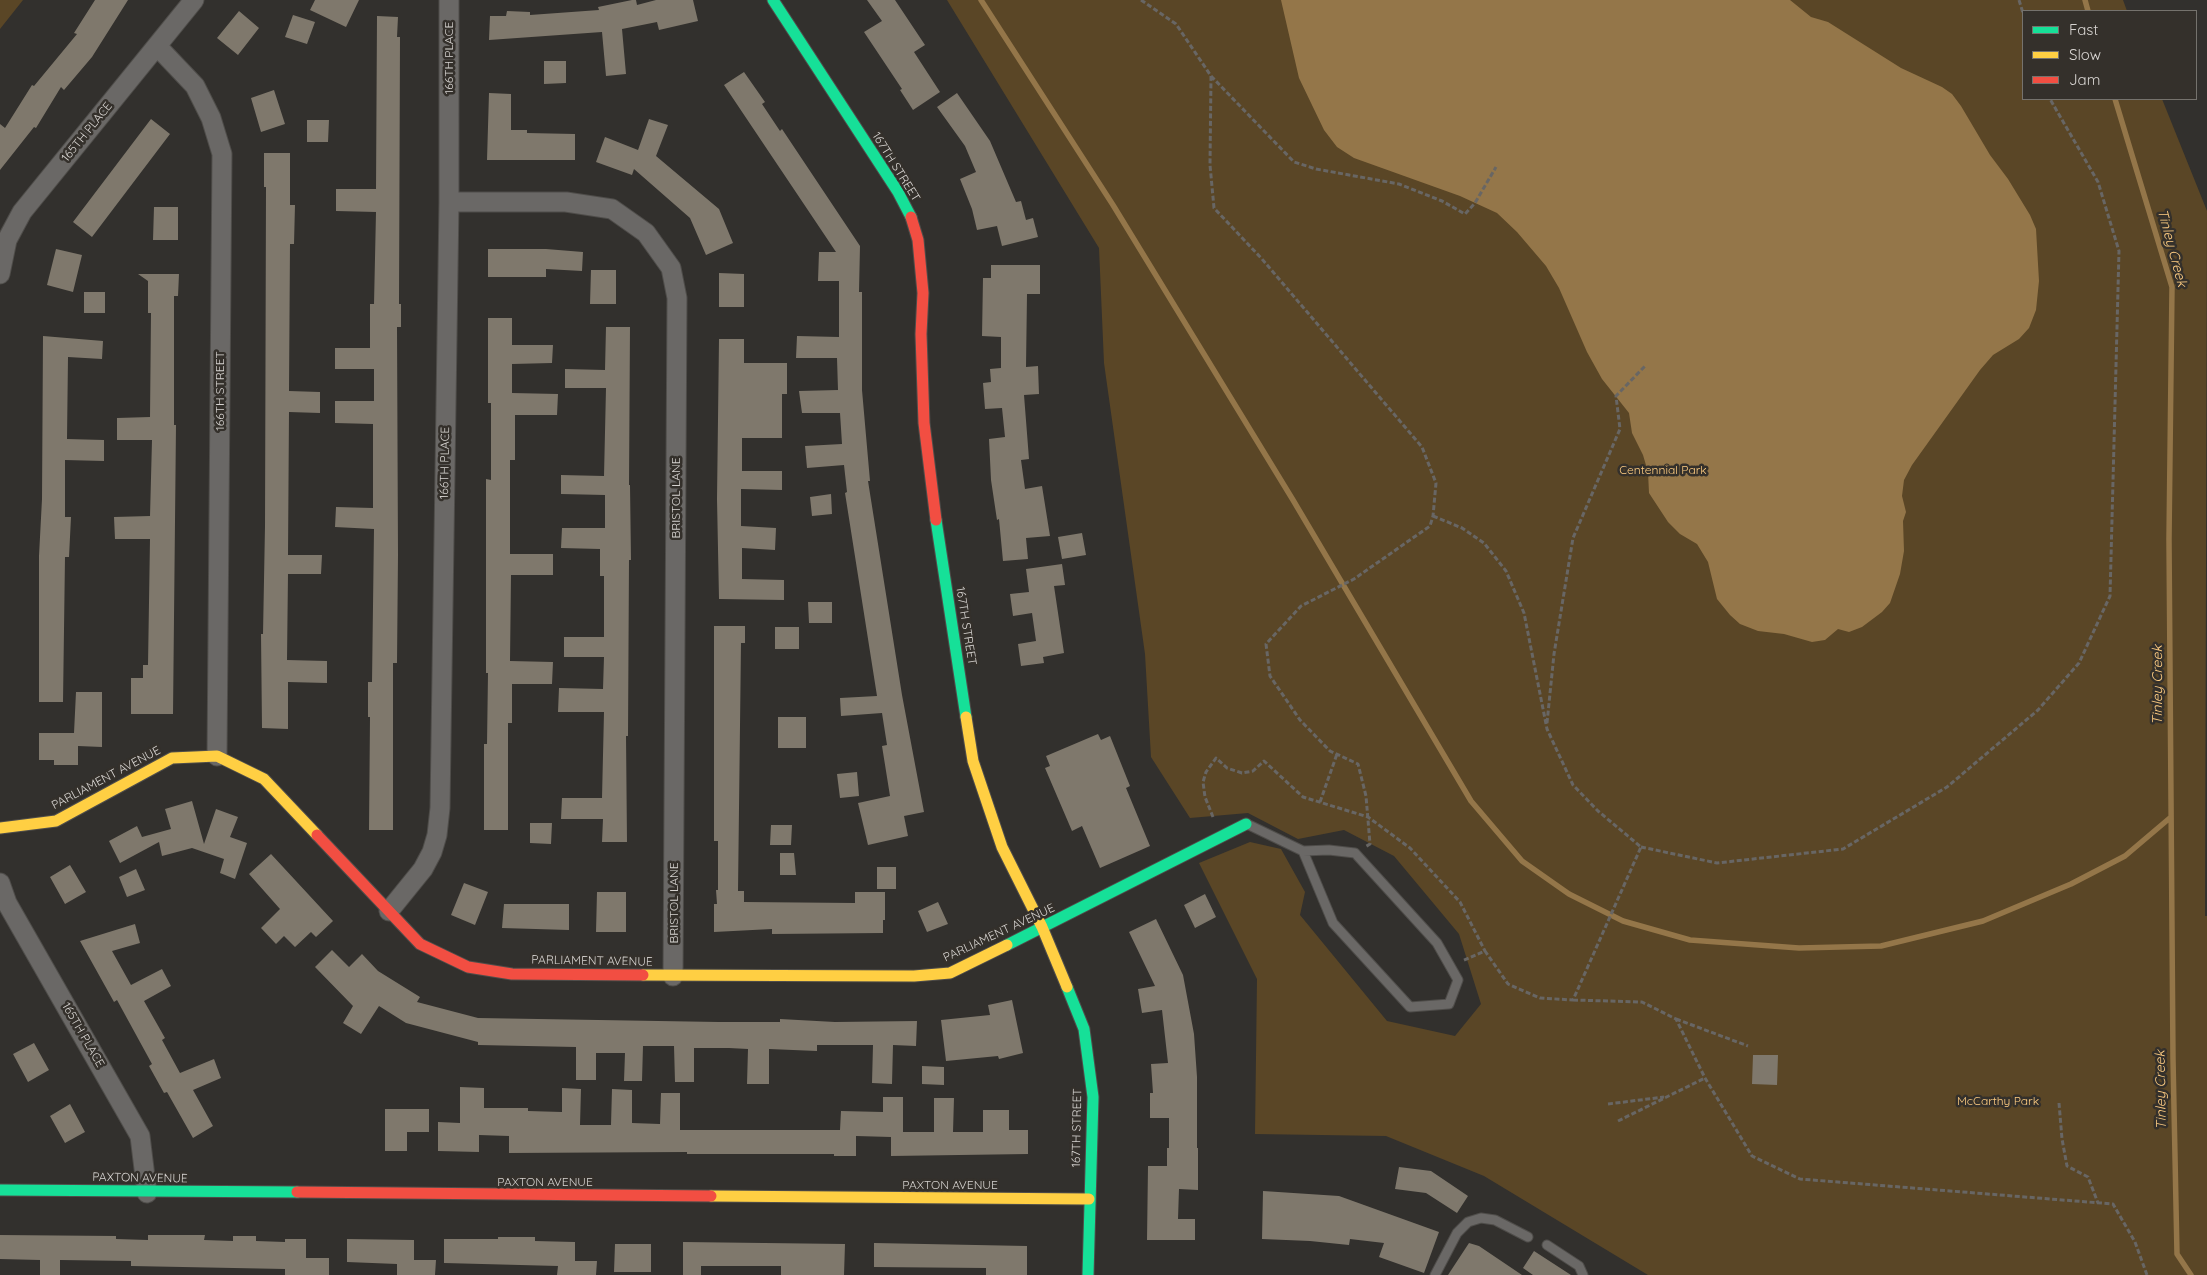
<!DOCTYPE html>
<html>
<head>
<meta charset="utf-8">
<style>
  body { margin:0 }
  #map { position:relative; width:2207px; height:1275px; overflow:hidden; background:#32302d; font-family:Quicksand,sans-serif }
  canvas { display:block }
  .legend { position:absolute; left:2022px; top:10px; width:175px; height:90px; box-sizing:border-box; background:#34302b; border:1px solid #75726d; margin:0; padding:6px 9px; list-style:none; font-size:15px; color:#d7d4d1 }
  .legend li { display:flex; align-items:center; gap:10px; height:25px }
  .legend b { width:25px; border:1px solid #75726d }
</style>
</head>
<body>
<div id="map">
<canvas width="2207" height="1275"></canvas>
<ul class="legend">
<li><b style="height:6px;background:#16e098"></b>Fast</li>
<li><b style="height:6px;background:#ffcf43"></b>Slow</li>
<li><b style="height:6px;background:#f24e42"></b>Jam</li>
</ul>
</div>
<script>
const ctx = document.querySelector('canvas').getContext('2d');
ctx.lineJoin = 'round';
function fillPath(path, color) { ctx.fillStyle = color; ctx.fill(path, 'evenodd'); }
const shape = rows => new Path2D(rows.map(r => 'M' + r).join(''));
function strokePath(path, color, width, dash) { ctx.strokeStyle = color; ctx.lineWidth = width; ctx.lineCap = dash ? 'butt' : 'round'; ctx.setLineDash(dash || []); ctx.stroke(path); }
function write(font, color, halo, rows, align = 'center') {
  ctx.font = font + ' Quicksand,sans-serif'; ctx.lineWidth = 5; ctx.setLineDash([]); ctx.textBaseline = 'middle'; ctx.strokeStyle = halo; ctx.fillStyle = color; for (const [text, x, y, turn = 0] of rows) {
    ctx.save(); ctx.translate(x, y); ctx.rotate((+turn || 0) * Math.PI / 180); ctx.textAlign = isNaN(turn) ? turn : align; if (halo) ctx.strokeText(text, 0, 0); ctx.fillText(text, 0, 0); ctx.restore();
  }
}
const green = shape([
  [0,0,23,0,0,29],
  [947,0,2123,0,2127,11,2023,11,2023,99,2162,99,2207,211,2205,916,2207,916,2207,1275,2190,1275,2185,1268,2188,1275,1648,1275,1484,1176,1386,1136,1255,1134,1257,979,1199,863,1250,842,1281,849,1305,892,1300,915,1387,1021,1455,1036,1481,1004,1459,934,1394,856,1344,830,1298,839,1248,813,1190,818,1151,757,1145,654,1104,363,1099,248]
]);
const water = shape([
  [1281,0,1790,0,1811,17,1828,22,1901,68,1942,87,1952,94,1961,106,1990,155,2008,179,2030,215,2036,229,2039,281,2036,310,2029,328,2019,339,1993,355,1980,370,1912,465,1904,480,1902,496,1906,512,1903,521,1904,551,1900,574,1890,603,1882,612,1862,627,1849,632,1838,629,1825,640,1812,642,1784,634,1758,631,1740,624,1730,615,1717,599,1708,562,1697,544,1680,534,1668,522,1649,493,1648,472,1643,455,1632,433,1629,413,1602,379,1587,352,1559,288,1546,266,1517,232,1497,213,1460,196,1354,158,1337,147,1324,130,1299,78]
]);
const stream = shape([
  [981,0,1113,205,1293,500,1471,801,1522,861,1569,894,1623,921,1690,940,1799,948,1881,946,1983,921,2071,884,2125,856,2171,817],
  [2085,0,2088,11],
  [2115,99,2172,287,2169,539,2173,1059,2177,1254,2191,1275]
]);
const building = shape([
  [95,0,128,0,92,57,64,90,61,87,36,128,34,127,0,170,0,124,5,128,32,85,34,86,77,34,74,33],
  [315,0,359,0,346,27,310,10],
  [632,0,636,0,637,5,656,0,693,0,698,21,659,30,657,22,622,29,626,74,606,76,602,32,489,40,490,16,506,16,507,11,530,12,530,15,599,10,598,7],
  [867,0,895,0,925,45,914,52,940,92,913,110,900,90,902,89,864,32,882,21],
  [239,11,259,28,238,55,217,38],
  [293,15,315,22,307,44,285,37],
  [377,16,398,17,397,37,400,37,399,304,401,304,401,327,397,327,398,555,397,663,393,663,393,830,369,830,370,717,368,717,368,682,372,682,374,529,335,527,336,507,373,508,373,424,335,423,335,401,374,401,374,369,335,369,335,348,370,348,370,304,374,304,376,212,336,211,336,189,376,189],
  [544,61,566,61,566,83,544,84],
  [744,72,765,102,762,104,780,131,782,129,860,246,859,292,862,292,862,390,870,481,868,481,902,695,924,812,904,816,908,836,868,845,858,803,890,796,882,746,887,745,882,713,841,716,840,698,877,696,845,493,847,492,844,465,807,468,805,446,842,444,840,413,802,413,799,391,838,390,837,358,796,358,797,336,839,337,839,281,818,281,819,252,836,252,724,85],
  [274,90,285,124,261,132,251,98],
  [489,93,511,94,511,130,527,130,527,133,575,134,575,160,487,160],
  [957,93,990,141,1016,202,1021,201,1026,220,1033,218,1038,237,1002,246,997,226,977,230,972,209,960,179,976,172,965,146,937,107],
  [151,119,170,134,92,237,73,222],
  [649,119,668,125,656,156,719,209,733,243,706,255,690,218,634,169,632,175,596,162,605,137,638,150],
  [307,120,329,120,328,142,307,142],
  [264,153,290,153,290,205,295,205,294,244,290,244,289,391,320,392,320,413,289,412,288,555,322,555,321,574,288,574,287,660,327,661,327,683,288,682,288,729,262,728,261,634,263,634,265,526,266,187,264,187],
  [154,207,178,207,178,240,153,240],
  [56,249,82,255,73,292,47,285],
  [488,249,546,249,583,252,582,271,546,269,546,277,488,277],
  [991,265,1040,265,1040,294,1027,294,1026,367,1038,366,1039,394,1024,395,1029,459,1021,460,1025,489,1042,486,1050,536,1026,538,1028,559,1003,561,999,519,997,520,991,480,989,439,1005,437,1002,408,985,409,983,383,991,382,990,369,1001,368,1001,337,982,336,983,278,991,278],
  [591,270,616,270,616,304,590,304],
  [719,273,744,274,744,307,719,307],
  [138,274,179,274,178,296,174,296,174,425,176,425,173,714,131,714,131,678,143,678,143,665,148,665,150,539,115,539,114,517,150,516,152,440,117,440,117,418,150,417,151,313,148,313,148,281],
  [84,292,105,292,105,313,84,313],
  [488,318,512,318,512,345,553,345,552,363,512,364,512,393,558,394,557,415,515,415,515,460,510,460,510,554,553,554,553,575,511,575,510,661,553,662,552,684,512,684,512,723,508,723,508,830,484,830,484,744,487,744,488,673,486,673,486,479,491,480,491,403,488,403],
  [606,327,630,327,629,485,630,485,631,560,629,560,628,736,626,736,627,842,602,842,603,819,561,819,562,798,602,798,604,712,558,712,559,688,603,689,604,657,564,657,564,637,604,637,604,576,600,576,600,549,561,548,562,528,605,528,605,495,561,494,561,475,604,476,606,388,565,388,565,369,605,370],
  [43,336,103,341,102,359,68,357,67,439,104,440,104,461,65,460,65,517,71,517,69,557,65,557,63,702,39,702,39,556,42,499],
  [719,339,744,339,744,363,787,363,787,394,782,394,782,438,742,438,742,471,782,471,782,490,741,489,741,526,776,528,775,550,742,548,742,579,784,580,784,600,719,599,717,499],
  [831,494,832,514,812,516,810,497],
  [1082,533,1086,555,1062,559,1058,537],
  [1062,564,1065,585,1054,586,1064,653,1043,657,1044,663,1021,666,1018,644,1036,641,1032,613,1013,616,1010,594,1029,592,1026,569],
  [808,602,832,602,832,623,809,623],
  [714,626,745,626,745,643,741,643,738,891,744,891,744,902,855,903,855,892,885,892,885,920,883,920,883,933,772,934,772,929,714,932,714,904,717,904,716,890,718,890,718,841,714,841],
  [775,627,799,627,799,649,775,649],
  [76,692,102,692,102,747,78,746,78,765,54,765,54,760,39,760,39,733,74,733],
  [778,717,806,717,806,748,778,748],
  [1098,734,1101,740,1110,736,1130,786,1126,788,1150,846,1100,868,1082,826,1072,831,1045,768,1050,766,1046,756],
  [857,772,859,796,840,798,837,774],
  [192,801,204,844,216,809,238,817,230,837,247,843,235,879,220,873,224,859,192,848,162,856,159,842,120,863,109,841,137,826,142,837,171,829,165,809],
  [530,823,552,823,551,844,530,843],
  [771,825,792,825,791,845,770,845],
  [780,853,794,853,796,875,780,875],
  [271,854,333,921,316,937,311,932,295,947,284,936,276,944,261,928,280,909,249,874],
  [70,865,86,892,65,904,50,877],
  [877,867,896,867,896,889,877,889],
  [136,869,145,890,127,897,119,877],
  [464,883,488,892,475,925,451,915],
  [597,892,626,892,626,932,596,932],
  [1205,894,1216,917,1195,928,1184,905],
  [938,902,948,924,927,932,918,911],
  [504,904,569,904,569,930,502,928],
  [1156,919,1183,975,1194,1034,1197,1077,1197,1148,1198,1148,1198,1190,1179,1189,1178,1219,1195,1219,1195,1240,1147,1240,1148,1166,1167,1166,1167,1148,1169,1148,1169,1118,1150,1118,1150,1093,1153,1093,1151,1064,1168,1063,1162,1010,1142,1013,1138,989,1155,986,1129,932],
  [135,924,140,943,112,951,131,985,162,969,171,986,144,1001,165,1038,162,1040,180,1073,214,1059,221,1078,193,1090,213,1126,193,1138,167,1092,164,1093,149,1066,152,1064,117,1000,114,1002,80,941],
  [332,950,349,967,362,954,378,971,420,997,417,1002,478,1018,719,1022,780,1022,780,1019,835,1022,917,1021,916,1046,893,1045,892,1084,872,1083,873,1045,817,1045,817,1051,769,1049,769,1084,747,1084,748,1049,729,1048,694,1048,694,1082,675,1082,674,1046,643,1046,642,1081,624,1081,625,1053,596,1053,596,1080,576,1080,576,1047,478,1045,478,1042,406,1023,379,1006,361,1034,343,1023,353,1006,315,967],
  [1012,1000,1023,1053,999,1059,998,1056,946,1061,941,1020,990,1015,988,1005],
  [34,1043,49,1070,28,1082,13,1054],
  [1753,1055,1778,1055,1777,1085,1752,1084],
  [922,1066,944,1067,944,1085,922,1084],
  [460,1087,484,1088,484,1108,528,1108,528,1111,562,1112,562,1088,581,1089,580,1125,611,1125,612,1089,632,1090,632,1123,660,1124,661,1093,680,1093,680,1130,840,1130,841,1111,883,1112,883,1097,903,1097,903,1132,934,1132,934,1098,954,1098,953,1132,983,1132,983,1110,1009,1110,1009,1130,1028,1130,1028,1154,891,1156,891,1137,856,1136,856,1156,834,1156,834,1154,687,1154,687,1152,509,1153,509,1136,479,1135,479,1152,438,1151,438,1122,460,1123],
  [70,1104,85,1132,65,1143,50,1116],
  [385,1109,429,1109,429,1132,407,1132,407,1151,385,1151],
  [1399,1167,1431,1171,1468,1196,1457,1213,1426,1193,1395,1189],
  [1263,1191,1339,1196,1439,1232,1424,1273,1379,1257,1384,1243,1350,1239,1349,1245,1310,1241,1262,1239],
  [0,1235,116,1236,116,1239,148,1240,148,1235,205,1235,204,1240,233,1241,233,1236,256,1236,256,1241,285,1242,285,1239,306,1239,306,1258,329,1258,329,1275,285,1275,285,1269,131,1266,131,1261,60,1260,60,1275,40,1275,40,1260,0,1259],
  [498,1237,535,1237,535,1241,575,1242,575,1261,597,1261,596,1275,557,1275,558,1266,444,1263,444,1239,498,1239],
  [347,1239,414,1240,414,1260,436,1260,435,1275,397,1275,397,1264,347,1262],
  [683,1242,845,1244,844,1275,781,1275,781,1266,701,1266,701,1275,683,1275],
  [874,1243,1027,1246,1027,1275,986,1275,986,1268,874,1267],
  [1469,1243,1479,1246,1522,1275,1448,1275],
  [615,1244,651,1244,651,1272,614,1272],
  [1534,1251,1571,1275,1533,1275,1523,1268]
]);
const path = shape([
  [1141,0,1176,24,1211,76,1210,165,1214,208,1262,259,1422,447,1436,483,1433,516,1430,526,1354,579,1301,606,1266,644,1270,676,1300,720,1330,751,1358,764,1366,796,1370,844,1365,847],
  [2019,0,2023,13],
  [1211,76,1294,162,1316,169,1399,184,1442,201,1465,214,1475,203,1496,167],
  [1433,516,1462,528,1484,543,1506,571,1524,613,1547,729,1573,785,1598,811,1641,847,1573,1000,1540,998,1508,984,1485,951,1462,961],
  [1547,723,1554,654,1573,538,1620,429,1616,396,1646,365],
  [1320,802,1337,754],
  [1213,817,1205,797,1203,782,1206,772,1216,758,1227,768,1242,773,1253,771,1264,761,1303,797,1368,817,1410,848,1460,902,1485,951],
  [1641,847,1717,863,1843,849,1947,787,2038,710,2079,663,2110,596,2119,251,2098,182,2050,99],
  [1573,1000,1642,1002,1676,1019,1705,1078,1752,1156,1800,1179,2113,1204,2135,1242,2147,1275],
  [1676,1019,1748,1046],
  [2059,1103,2062,1139,2067,1166,2088,1177,2098,1203],
  [1608,1104,1664,1097],
  [1618,1121,1705,1078]
]);
const lane = shape([
  [1247,824,1303,851,1329,850,1355,853,1437,943,1458,980,1449,1004,1410,1007,1333,923,1303,851],
  [1547,1245,1579,1266,1583,1275],
  [1435,1275,1457,1233,1468,1222,1481,1218,1495,1220,1528,1237]
]);
const street = shape([
  [157,46,195,86,211,118,222,154,217,756],
  [449,202,566,202,612,209,646,233,671,268,677,298,673,976],
  [0,274,7,240,22,212,194,0],
  [0,883,7,903,140,1136,147,1193],
  [389,911,423,869,432,852,437,835,440,808,449,202,449,0]
]);
const fast = shape([
  [773,0,898,192,911,217],
  [936,520,966,717],
  [1007,945,1246,824],
  [1067,987,1084,1029,1093,1097,1088,1275],
  [0,1190,297,1192]
]);
const slow = shape([
  [966,717,973,761,1002,847,1042,927,1067,987],
  [0,828,56,821,172,758,217,756,264,779,317,835],
  [643,975,914,976,950,973,1007,945],
  [711,1196,1089,1199]
]);
const jam = shape([
  [911,217,918,240,923,293,921,334,924,423,936,520],
  [317,835,420,944,468,967,512,974,643,975],
  [297,1192,711,1196]
]);
const streetNames = [
  ["166TH PLACE",449,58,-90],
  ["165TH PLACE",87,132,-51],
  ["167TH STREET",896,167,58],
  ["166TH STREET",220,391,-90],
  ["166TH PLACE",445,463,-89],
  ["BRISTOL LANE",676,498,-90],
  ["167TH STREET",966,626,81],
  ["PARLIAMENT AVENUE",106,778,-28],
  ["BRISTOL LANE",674,903,-90],
  ["PARLIAMENT AVENUE",999,933,-25],
  ["PARLIAMENT AVENUE",592,961,1],
  ["165TH PLACE",83,1035,60],
  ["167TH STREET",1077,1128,-89],
  ["PAXTON AVENUE",140,1178,1],
  ["PAXTON AVENUE",545,1182],
  ["PAXTON AVENUE",950,1185]
];
const parkNames = [
  ["Centennial Park",1663,470],
  ["McCarthy Park",1998,1101]
];
const waterNames = [
  ["Tinley Creek",2172,248,75],
  ["Tinley Creek",2158,685,-90],
  ["Tinley Creek",2161,1090,-91]
];
fillPath(green, '#5a4626');
fillPath(water, '#947649');
strokePath(stream, '#947649', 5.5);
fillPath(building, '#7f786c');
strokePath(lane, '#4f4d4a', 11);
strokePath(street, '#4f4d4a', 21);
strokePath(fast, '#4f4d4a', 13);
strokePath(slow, '#4f4d4a', 13);
strokePath(jam, '#4f4d4a', 13);
strokePath(path, '#686664', 3, [5, 2.5]);
strokePath(lane, '#6a6866', 9);
strokePath(street, '#6a6866', 19);
strokePath(fast, '#16e098', 11);
strokePath(slow, '#ffcf43', 11);
strokePath(jam, '#f24e42', 11);
write('12px', '#d7d4d1', '#34302b', streetNames);
write('12px', '#ffcd82', '#34302b', parkNames);
write('italic 14px', '#ffcd82', '#34302b', waterNames);
</script>
</body>
</html>
